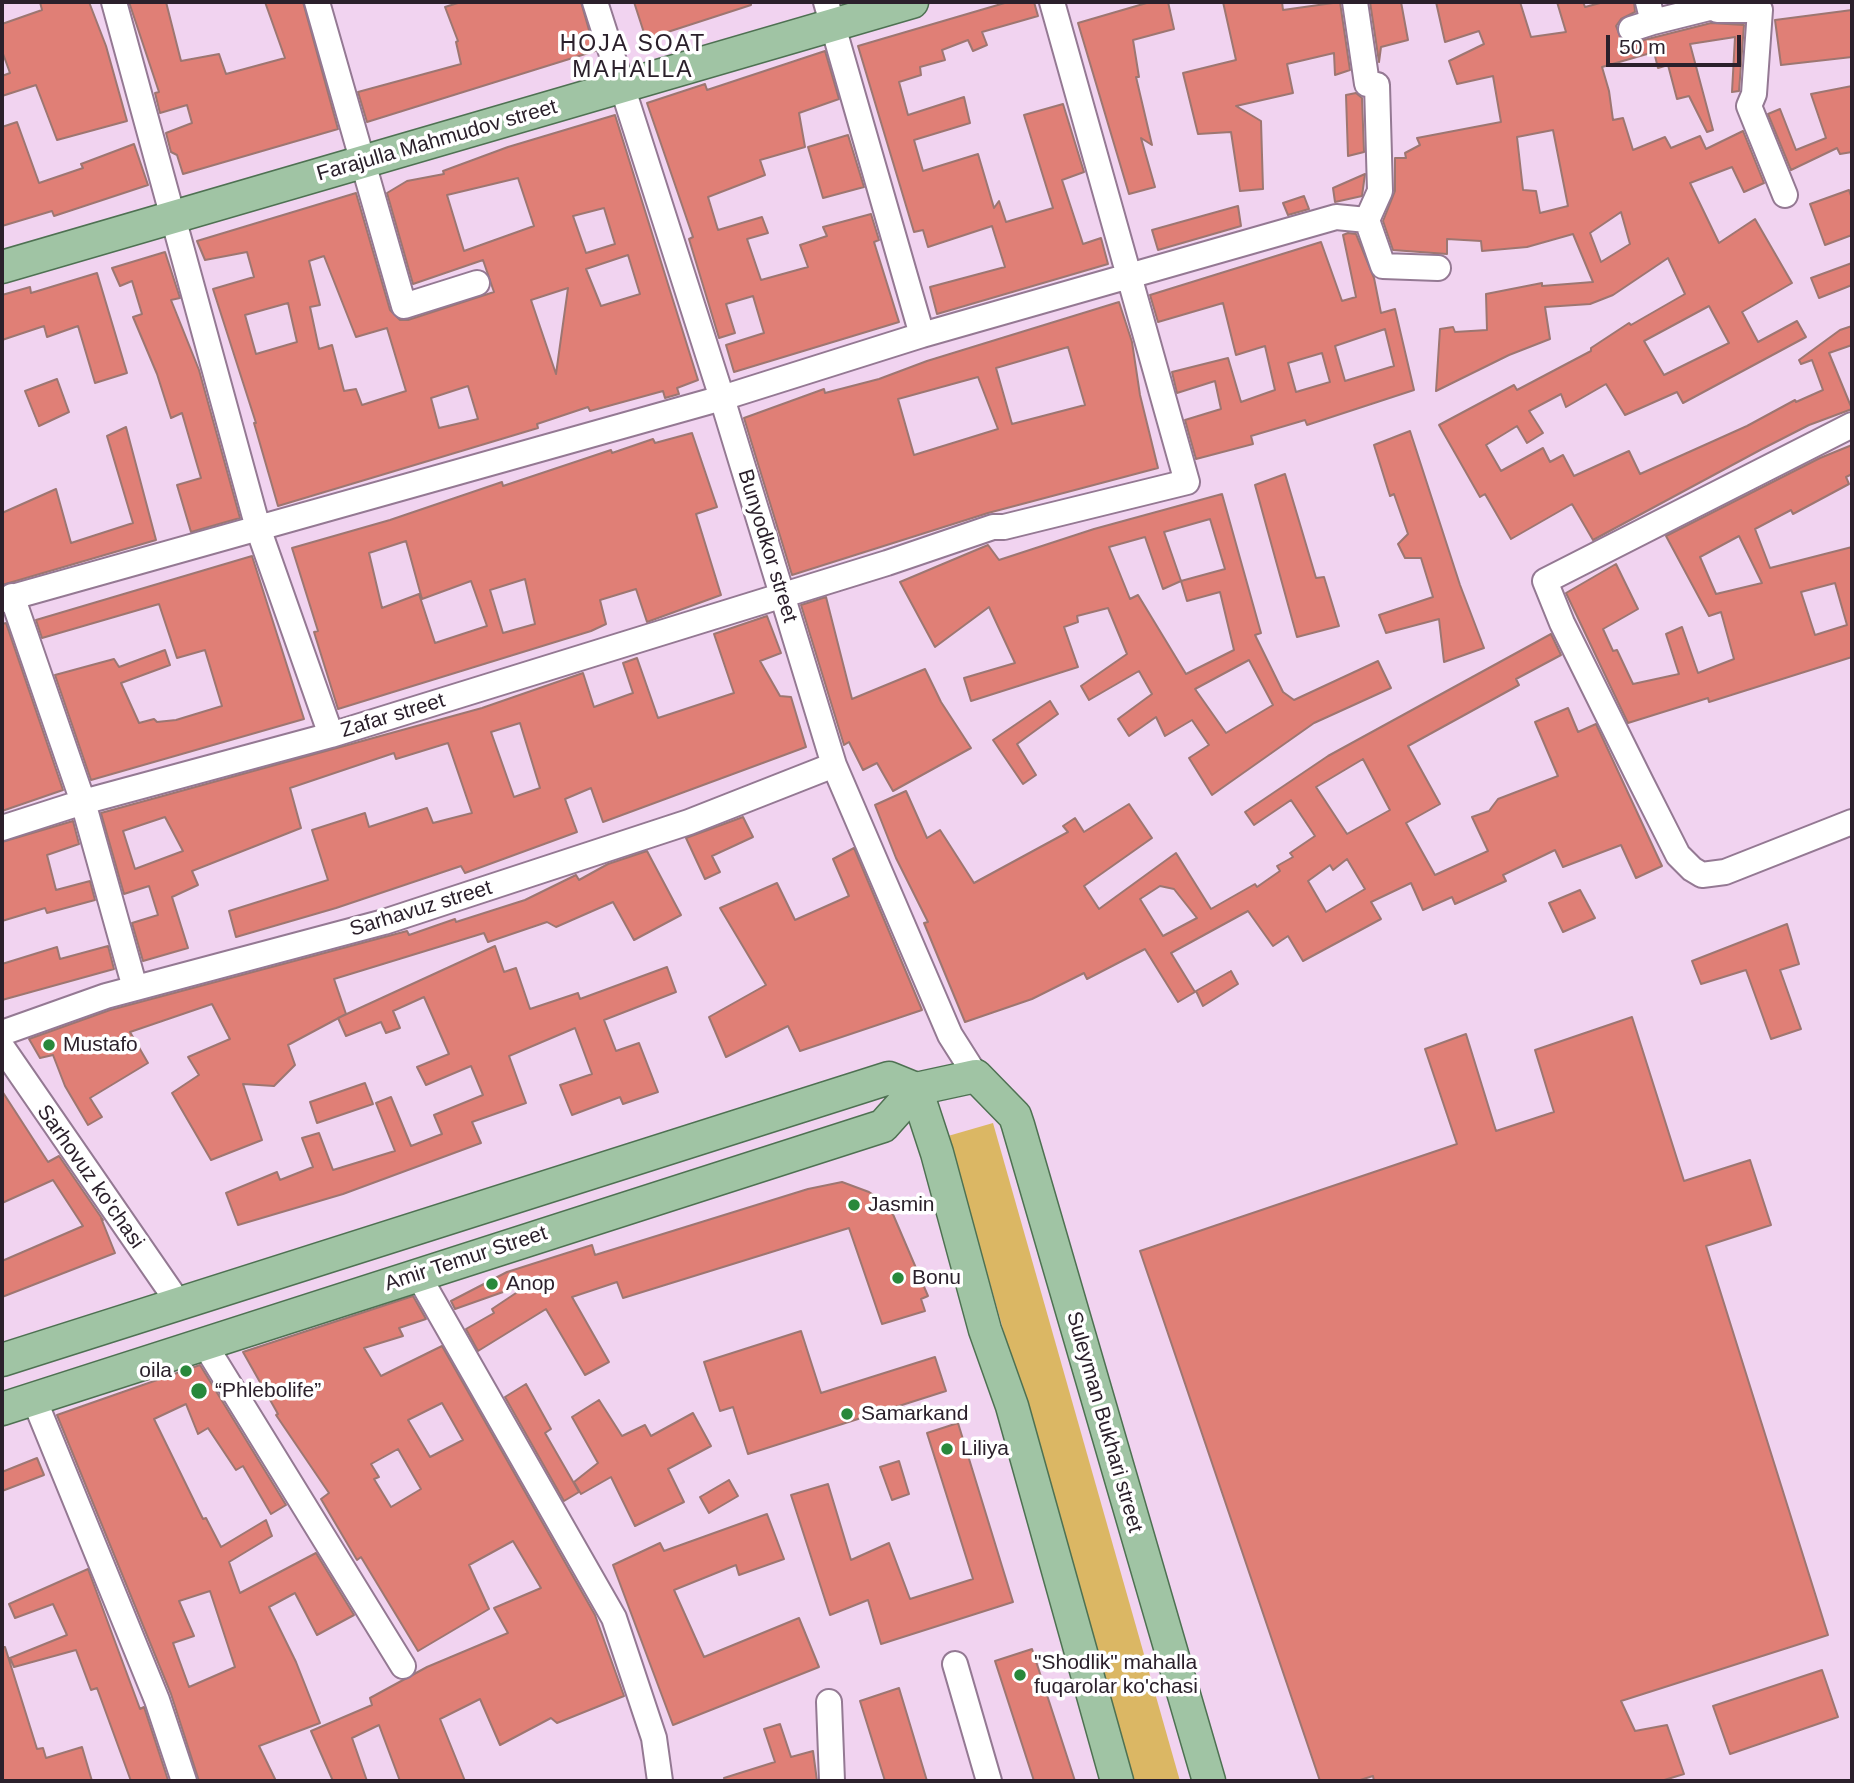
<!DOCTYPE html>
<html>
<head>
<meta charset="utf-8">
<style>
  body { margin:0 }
  #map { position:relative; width:1854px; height:1783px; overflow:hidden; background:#f1d3f0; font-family:Helvetica,sans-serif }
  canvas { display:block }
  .frame { position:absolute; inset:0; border:4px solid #2b202b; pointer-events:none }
  .scale { position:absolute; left:1606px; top:35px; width:135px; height:32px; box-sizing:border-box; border:4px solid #2b202b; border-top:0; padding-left:9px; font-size:21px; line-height:24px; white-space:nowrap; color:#2b202b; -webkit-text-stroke:5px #fff; paint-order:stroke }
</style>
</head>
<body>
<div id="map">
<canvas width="1854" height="1783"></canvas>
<div class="frame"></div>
<div class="scale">50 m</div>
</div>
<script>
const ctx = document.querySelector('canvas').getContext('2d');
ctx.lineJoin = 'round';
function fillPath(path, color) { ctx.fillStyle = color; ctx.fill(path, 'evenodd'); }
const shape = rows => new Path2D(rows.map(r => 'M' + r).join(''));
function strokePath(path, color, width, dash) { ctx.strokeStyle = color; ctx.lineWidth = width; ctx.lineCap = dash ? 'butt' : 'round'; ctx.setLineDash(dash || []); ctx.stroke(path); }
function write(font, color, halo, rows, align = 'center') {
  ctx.font = font + ' Helvetica,sans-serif'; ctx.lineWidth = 7; ctx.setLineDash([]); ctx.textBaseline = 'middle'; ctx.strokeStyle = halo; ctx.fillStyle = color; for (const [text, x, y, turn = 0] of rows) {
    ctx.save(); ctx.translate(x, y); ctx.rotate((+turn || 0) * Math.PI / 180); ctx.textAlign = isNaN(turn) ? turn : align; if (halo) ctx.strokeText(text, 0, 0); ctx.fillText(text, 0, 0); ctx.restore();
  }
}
const green = shape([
  [993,1123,1180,1781,1132,1781,948,1136]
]);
const building = shape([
  [40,2,89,2,106,46,127,121,57,140,36,85,2,96,2,76,10,73,2,51,2,24,42,10,40,2],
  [129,2,166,2,181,61,219,54,226,74,285,58,265,2,303,2,338,129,183,174,177,155,171,152,166,133,192,123,187,105,160,113,155,93,159,92,129,2],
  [461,2,581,2,595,51,367,122,358,92,461,64,456,42,458,41,445,7,461,2],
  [634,2,751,2,751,5,646,39,634,2],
  [1008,2,1034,2,1038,16,982,32,987,45,973,51,968,40,942,50,945,60,920,67,921,75,899,82,908,115,964,97,970,123,914,140,923,171,978,154,994,208,999,201,1006,222,1053,208,1024,115,1063,104,1084,172,1062,180,1083,244,1101,238,1108,264,937,314,930,287,1005,267,992,226,928,247,923,230,914,232,858,46,1008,2],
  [1150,2,1168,2,1174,29,1133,40,1139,77,1136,77,1152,145,1141,138,1155,187,1129,194,1078,23,1150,2],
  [1223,2,1282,2,1283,10,1340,2,1350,70,1335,75,1334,53,1287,64,1293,93,1236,106,1261,121,1263,189,1240,191,1231,132,1198,134,1183,73,1236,60,1223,2],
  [1370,2,1401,2,1408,40,1381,47,1379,62,1370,2],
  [1436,2,1520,2,1531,37,1566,32,1557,2,1583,2,1585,7,1604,2,1634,2,1635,12,1621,19,1616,26,1621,39,1628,44,1711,23,1744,25,1739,91,1732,92,1735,37,1690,44,1713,130,1707,132,1689,96,1677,99,1668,65,1658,68,1654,52,1602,67,1609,91,1613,120,1623,118,1633,150,1665,137,1671,148,1700,136,1706,149,1743,131,1764,183,1744,192,1732,167,1690,183,1719,243,1755,219,1792,283,1742,312,1758,342,1797,321,1806,337,1683,403,1677,392,1625,415,1606,384,1566,407,1561,394,1529,411,1543,433,1527,443,1517,426,1486,445,1501,471,1543,448,1550,462,1563,455,1574,476,1629,451,1640,474,1747,426,1795,400,1796,402,1823,390,1812,360,1801,364,1799,360,1840,330,1852,326,1852,345,1829,353,1852,409,1809,425,1762,449,1593,540,1572,504,1511,539,1485,494,1480,497,1439,425,1514,385,1517,390,1591,351,1591,348,1629,323,1631,325,1685,294,1668,258,1613,295,1590,304,1545,307,1550,339,1509,355,1436,391,1440,329,1453,327,1455,332,1487,330,1486,294,1542,283,1542,286,1593,282,1573,234,1527,247,1482,251,1481,241,1447,239,1447,254,1393,250,1383,221,1395,191,1395,158,1406,158,1405,153,1420,145,1417,138,1501,122,1493,76,1457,84,1449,61,1484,44,1479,31,1445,42,1436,2],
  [1553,130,1568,206,1540,213,1536,191,1523,190,1517,137,1553,130],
  [1621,212,1630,244,1601,262,1590,233,1621,212],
  [1709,306,1729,343,1664,375,1644,341,1709,306],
  [1852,10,1852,57,1781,65,1775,20,1852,10],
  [825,51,839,99,799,113,805,147,760,160,765,175,708,197,718,230,762,217,768,233,747,239,761,280,808,267,800,245,827,236,823,227,871,214,879,240,874,242,899,322,734,372,726,345,764,333,753,296,726,304,735,333,719,338,689,239,693,237,647,103,705,84,707,90,825,51],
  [1852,86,1852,152,1840,154,1837,148,1791,170,1768,114,1780,109,1796,150,1826,138,1811,94,1852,86],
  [1356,93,1362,98,1364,152,1348,156,1346,95,1356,93],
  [615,115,698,380,677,388,679,394,665,398,663,391,590,411,588,407,537,424,538,428,278,506,254,423,256,423,213,289,254,277,247,252,205,260,197,241,356,193,390,310,400,320,408,320,494,292,483,260,413,284,387,193,407,181,444,174,443,171,508,147,615,115],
  [518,178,534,226,464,251,447,195,518,178],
  [604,208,615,244,586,253,573,216,604,208],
  [628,255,640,294,601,306,586,269,628,255],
  [324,256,356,337,387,328,406,391,362,405,356,389,344,391,332,345,319,349,310,307,320,305,309,261,324,256],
  [568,288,556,374,531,300,568,288],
  [288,303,297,342,256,354,245,315,288,303],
  [468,386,478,419,439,428,431,398,468,386],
  [17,122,39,183,83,168,81,164,134,144,148,185,54,216,52,211,2,226,2,127,17,122],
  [848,135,864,187,823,198,808,147,848,135],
  [1365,174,1362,196,1335,202,1333,188,1365,174],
  [1849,190,1852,199,1852,235,1825,245,1810,204,1849,190],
  [1304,196,1309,209,1288,215,1283,203,1304,196],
  [1238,206,1241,226,1158,250,1152,230,1238,206],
  [1348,233,1356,234,1374,278,1381,313,1395,309,1414,390,1307,425,1305,420,1251,436,1253,444,1196,459,1185,420,1221,409,1215,381,1177,393,1172,372,1228,358,1241,402,1275,390,1265,346,1236,355,1223,303,1158,322,1150,295,1321,242,1342,301,1356,297,1343,235,1348,233],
  [1385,329,1394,366,1345,381,1335,346,1385,329],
  [1322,353,1330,382,1296,392,1288,363,1322,353],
  [165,252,180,298,171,300,199,370,240,518,191,532,177,485,201,478,182,413,171,418,157,374,133,317,142,314,132,281,120,286,112,268,165,252],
  [1852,263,1852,285,1819,298,1811,278,1852,263],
  [97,273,127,373,95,383,78,326,47,337,44,326,2,340,2,295,30,287,31,293,97,273],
  [1119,302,1132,342,1140,395,1158,468,988,513,792,575,744,418,824,389,825,393,879,379,927,361,1119,302],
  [1068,347,1085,405,1012,424,996,368,1068,347],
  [978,377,998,429,914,455,898,399,978,377],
  [57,379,69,412,39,426,25,391,57,379],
  [126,427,156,540,2,585,2,513,56,489,71,543,133,523,107,436,126,427],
  [1410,431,1460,585,1484,648,1444,662,1439,619,1386,633,1379,615,1433,597,1421,558,1405,558,1398,544,1408,534,1394,494,1390,496,1374,445,1410,431],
  [692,433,717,507,696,514,721,595,647,622,636,589,600,600,606,624,591,631,338,709,314,632,318,631,292,548,390,520,502,482,503,486,611,450,612,453,653,439,655,443,692,433],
  [406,541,422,599,471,581,487,626,435,643,419,594,382,608,369,553,406,541],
  [525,579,535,624,503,633,490,590,525,579],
  [1852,445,1852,474,1846,477,1849,484,1793,514,1791,510,1755,529,1770,568,1852,547,1852,657,1709,702,1708,698,1628,723,1566,593,1616,564,1638,609,1603,629,1613,651,1617,650,1633,684,1679,674,1666,634,1682,627,1698,673,1734,659,1721,612,1709,616,1666,536,1820,458,1852,445],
  [1739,536,1762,583,1716,594,1700,557,1739,536],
  [1835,583,1847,625,1815,635,1801,592,1835,583],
  [1285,474,1316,578,1324,577,1339,626,1297,637,1255,485,1285,474],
  [1222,494,1261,633,1255,635,1283,692,1294,700,1378,661,1391,688,1314,723,1212,795,1189,758,1209,745,1192,720,1165,736,1156,717,1129,736,1118,719,1152,694,1139,671,1089,700,1081,686,1127,654,1108,608,1077,616,1078,622,1064,627,1078,667,971,701,964,678,1015,663,989,607,935,647,900,582,988,545,999,560,1094,529,1222,494],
  [1210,519,1225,569,1181,581,1164,532,1210,519],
  [1145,537,1163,589,1181,581,1187,601,1220,592,1234,650,1186,674,1138,595,1130,599,1109,547,1145,537],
  [1249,660,1273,705,1226,733,1195,689,1249,660],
  [252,556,304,719,91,780,55,675,114,659,119,667,165,650,170,665,121,683,139,723,154,719,157,722,176,720,222,706,205,650,177,658,159,604,42,638,36,620,252,556],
  [826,597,852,699,925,669,941,702,971,748,893,791,877,763,863,770,849,742,844,745,801,605,826,597],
  [767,616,781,653,760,661,780,696,791,697,806,747,603,822,591,788,565,799,577,832,465,873,461,866,336,908,236,937,229,911,328,880,312,830,365,813,369,827,427,808,433,823,472,813,448,743,396,759,394,753,290,788,301,828,192,871,198,885,172,897,188,948,143,961,132,923,158,915,149,886,124,894,101,813,482,708,583,673,594,707,633,693,623,663,637,658,658,718,734,693,714,634,767,616],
  [520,723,540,788,514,797,491,732,520,723],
  [165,817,183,851,135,869,123,831,165,817],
  [6,623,63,790,2,811,2,624,6,623],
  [1551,634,1561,655,1516,679,1519,685,1408,746,1440,804,1406,823,1435,875,1488,851,1472,817,1489,811,1498,799,1558,776,1535,722,1568,708,1578,732,1596,724,1662,866,1636,878,1621,845,1563,867,1555,850,1503,875,1506,881,1455,904,1452,897,1423,910,1411,883,1371,902,1381,919,1303,961,1288,936,1273,946,1248,911,1171,953,1195,992,1178,1002,1145,949,1087,979,1084,973,1032,999,965,1022,924,923,928,922,896,858,875,805,906,791,927,838,940,830,974,883,1068,832,1063,826,1075,818,1084,832,1129,804,1152,838,1084,886,1099,909,1176,853,1211,909,1255,884,1257,887,1280,871,1277,866,1293,857,1290,853,1315,836,1291,800,1254,825,1245,812,1328,756,1551,634],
  [1363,759,1390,810,1347,834,1316,787,1363,759],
  [1347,859,1365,889,1326,912,1308,881,1330,865,1333,870,1347,859],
  [1160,886,1174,889,1197,918,1163,936,1140,899,1160,886],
  [1050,701,1058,714,1017,744,1036,775,1023,784,993,740,1050,701],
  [743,817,753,837,712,856,720,872,705,879,686,838,743,817],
  [73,821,79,844,47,855,56,890,90,881,95,900,47,913,45,908,2,921,2,842,73,821],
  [854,848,922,1010,800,1051,788,1026,726,1057,709,1017,766,985,720,908,777,883,795,920,849,896,833,859,854,848],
  [647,851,681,915,634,940,613,902,556,927,547,922,488,942,484,933,334,979,346,1014,288,1045,295,1065,274,1086,243,1084,262,1140,211,1160,172,1093,199,1075,188,1057,230,1039,212,1004,130,1032,148,1063,90,1098,102,1117,88,1125,65,1086,53,1055,40,1058,29,1039,110,1010,407,931,409,935,455,919,456,922,525,900,576,875,579,880,608,864,647,851],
  [1580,890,1595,918,1563,932,1549,903,1580,890],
  [1787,924,1799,964,1780,970,1801,1029,1771,1039,1746,970,1701,984,1692,961,1787,924],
  [108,946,114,969,2,1000,2,964,57,947,60,959,108,946],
  [495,946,504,972,516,968,530,1009,578,993,580,999,667,967,676,992,604,1020,616,1051,639,1043,658,1092,623,1104,620,1097,572,1115,560,1085,592,1074,575,1028,509,1056,526,1103,472,1122,481,1143,343,1194,238,1225,226,1193,277,1172,280,1180,313,1167,302,1138,319,1133,333,1170,395,1151,376,1103,391,1097,411,1146,442,1134,434,1115,483,1095,471,1066,426,1085,417,1067,449,1054,424,997,393,1011,400,1028,386,1033,381,1022,346,1036,338,1018,495,946],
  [1231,971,1238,984,1203,1006,1196,991,1231,971],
  [1632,1017,1684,1181,1750,1160,1771,1225,1706,1246,1828,1635,1621,1701,1635,1731,1667,1725,1684,1774,1661,1781,1374,1781,1373,1776,1357,1781,1320,1781,1140,1251,1457,1144,1425,1049,1466,1034,1496,1131,1554,1112,1535,1050,1632,1017],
  [365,1083,373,1104,317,1123,310,1102,365,1083],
  [2,1091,48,1162,59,1156,103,1220,101,1218,115,1253,2,1297,2,1261,83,1226,53,1180,2,1203,2,1091],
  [842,1182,869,1192,889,1205,928,1296,921,1299,925,1311,882,1324,849,1228,623,1298,617,1282,572,1297,609,1362,585,1375,546,1309,478,1351,466,1329,494,1313,492,1309,522,1289,520,1286,455,1309,451,1301,507,1272,592,1245,595,1255,808,1189,842,1182],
  [413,1296,426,1319,399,1328,403,1336,364,1348,381,1376,442,1346,595,1615,624,1696,557,1723,551,1718,500,1745,480,1699,440,1719,465,1781,400,1781,379,1725,352,1738,367,1781,333,1781,311,1731,372,1705,370,1698,427,1667,508,1633,494,1608,541,1588,513,1541,469,1565,489,1609,418,1651,361,1557,357,1560,321,1499,329,1493,276,1415,278,1414,243,1352,413,1296],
  [442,1403,463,1440,430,1457,408,1420,442,1403],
  [398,1449,421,1489,391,1507,374,1479,379,1477,371,1464,398,1449],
  [801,1331,821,1393,935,1357,946,1391,748,1454,733,1407,720,1411,704,1362,801,1331],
  [200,1365,286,1505,271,1514,243,1466,236,1470,208,1428,198,1434,186,1404,154,1419,203,1519,206,1518,221,1547,266,1520,272,1536,229,1562,240,1593,316,1553,354,1615,317,1635,295,1593,269,1607,296,1662,320,1723,259,1746,276,1781,199,1781,171,1694,57,1415,200,1365],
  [210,1591,235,1667,189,1687,173,1643,194,1636,179,1601,210,1591],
  [526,1384,551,1429,545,1433,579,1492,564,1501,505,1397,526,1384],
  [599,1400,622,1436,645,1425,651,1436,693,1413,711,1446,668,1469,684,1502,635,1526,611,1477,581,1494,574,1482,598,1463,572,1417,599,1400],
  [958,1423,1013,1602,881,1644,868,1600,830,1615,791,1495,828,1484,851,1560,889,1543,910,1599,973,1579,927,1433,958,1423],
  [37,1458,44,1475,2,1491,2,1472,37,1458],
  [899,1461,909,1494,892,1500,880,1467,899,1461],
  [729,1480,738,1496,709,1513,700,1497,729,1480],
  [767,1514,784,1559,739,1575,736,1565,674,1590,704,1657,799,1618,819,1667,673,1725,613,1565,660,1543,664,1551,767,1514],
  [88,1569,140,1709,144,1707,168,1780,131,1781,97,1688,91,1690,76,1650,14,1667,10,1658,67,1635,53,1604,15,1618,9,1604,88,1569],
  [2,1647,5,1647,37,1749,43,1748,46,1758,82,1747,92,1781,2,1781,2,1647],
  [1032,1649,1075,1781,1034,1781,995,1661,1032,1649],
  [1822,1670,1838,1717,1730,1754,1713,1706,1822,1670],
  [899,1688,927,1781,885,1781,860,1701,899,1688],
  [780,1724,791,1757,813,1751,817,1781,725,1781,724,1778,775,1762,764,1729,780,1724]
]);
const minor = shape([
  [114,2,258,528,331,735],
  [317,2,404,306,477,283],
  [595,2,722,398,834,765,950,1035,976,1076],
  [826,2,922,335],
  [1355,2,1367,84,1377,85,1380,191,1367,220],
  [1653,22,1713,7,1717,10,1760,10,1754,94,1749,106,1785,195],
  [1631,29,1653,22,1648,2],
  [1852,425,1545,581,1562,623,1640,780,1678,855,1692,869,1702,875,1725,872,1852,822],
  [12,596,83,802,135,988],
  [2,600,722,398,922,335,1336,217,1367,220,1383,266,1438,268],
  [2,828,83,802,331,735,887,563,993,527,1004,527,1187,482,1052,2],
  [2,1033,106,996,384,922,689,822,834,765],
  [2,1047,180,1305],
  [418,1275,614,1618,654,1738,660,1781],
  [205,1345,403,1666],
  [34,1399,157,1700,184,1781],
  [955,1664,989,1781],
  [829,1702,832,1781]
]);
const major = shape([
  [2,267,912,2],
  [916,1089,937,1153,985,1330,1012,1406,1117,1781],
  [2,1360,889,1078,916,1089],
  [2,1409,883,1126,916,1089,976,1076,1015,1116,1018,1125,1209,1781]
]);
const markers = [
  [49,1045,7,"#29883b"],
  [854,1205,7,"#29883b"],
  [898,1278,7,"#29883b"],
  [492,1284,7,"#29883b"],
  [186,1371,7,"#29883b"],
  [199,1391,9,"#29883b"],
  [847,1414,7,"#29883b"],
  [947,1449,7,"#29883b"],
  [1020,1675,7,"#29883b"]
];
const streetNames = [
  ["Farajulla Mahmudov street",437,141,-16],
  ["Bunyodkor street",767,546,73],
  ["Zafar street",393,716,-17],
  ["Sarhavuz street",421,909,-17],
  ["Sarhovuz ko'chasi",90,1177,55],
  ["Amir Temur Street",466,1259,-18],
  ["Suleyman Bukhari street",1104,1422,74]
];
const poiNames = [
  ["Mustafo",63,1045],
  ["Jasmin",868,1205],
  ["Bonu",912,1278],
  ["Anop",506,1284],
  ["oila",172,1371,"right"],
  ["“Phlebolife”",215,1391],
  ["Samarkand",861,1414],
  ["Liliya",961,1449],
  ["\"Shodlik\" mahalla",1034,1663],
  ["fuqarolar ko'chasi",1034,1687]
];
const neighbourhoodNames = [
  ["HOJA SOAT",633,45],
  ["MAHALLA",633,71]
];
fillPath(green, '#dbb764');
fillPath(building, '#e07f76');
strokePath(building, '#9d7671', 2);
strokePath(minor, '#947993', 28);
strokePath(major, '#4e7152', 35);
strokePath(minor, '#fff', 24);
strokePath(major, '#a0c4a4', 32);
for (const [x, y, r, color] of markers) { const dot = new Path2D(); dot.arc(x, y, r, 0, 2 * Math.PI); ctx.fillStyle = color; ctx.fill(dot); strokePath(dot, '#fff', 2.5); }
write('21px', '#2b202b', '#fff', streetNames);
write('21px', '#2b202b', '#fff', poiNames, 'left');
ctx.letterSpacing = '2px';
write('23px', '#2b202b', '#fff', neighbourhoodNames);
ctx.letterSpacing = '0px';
</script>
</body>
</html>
